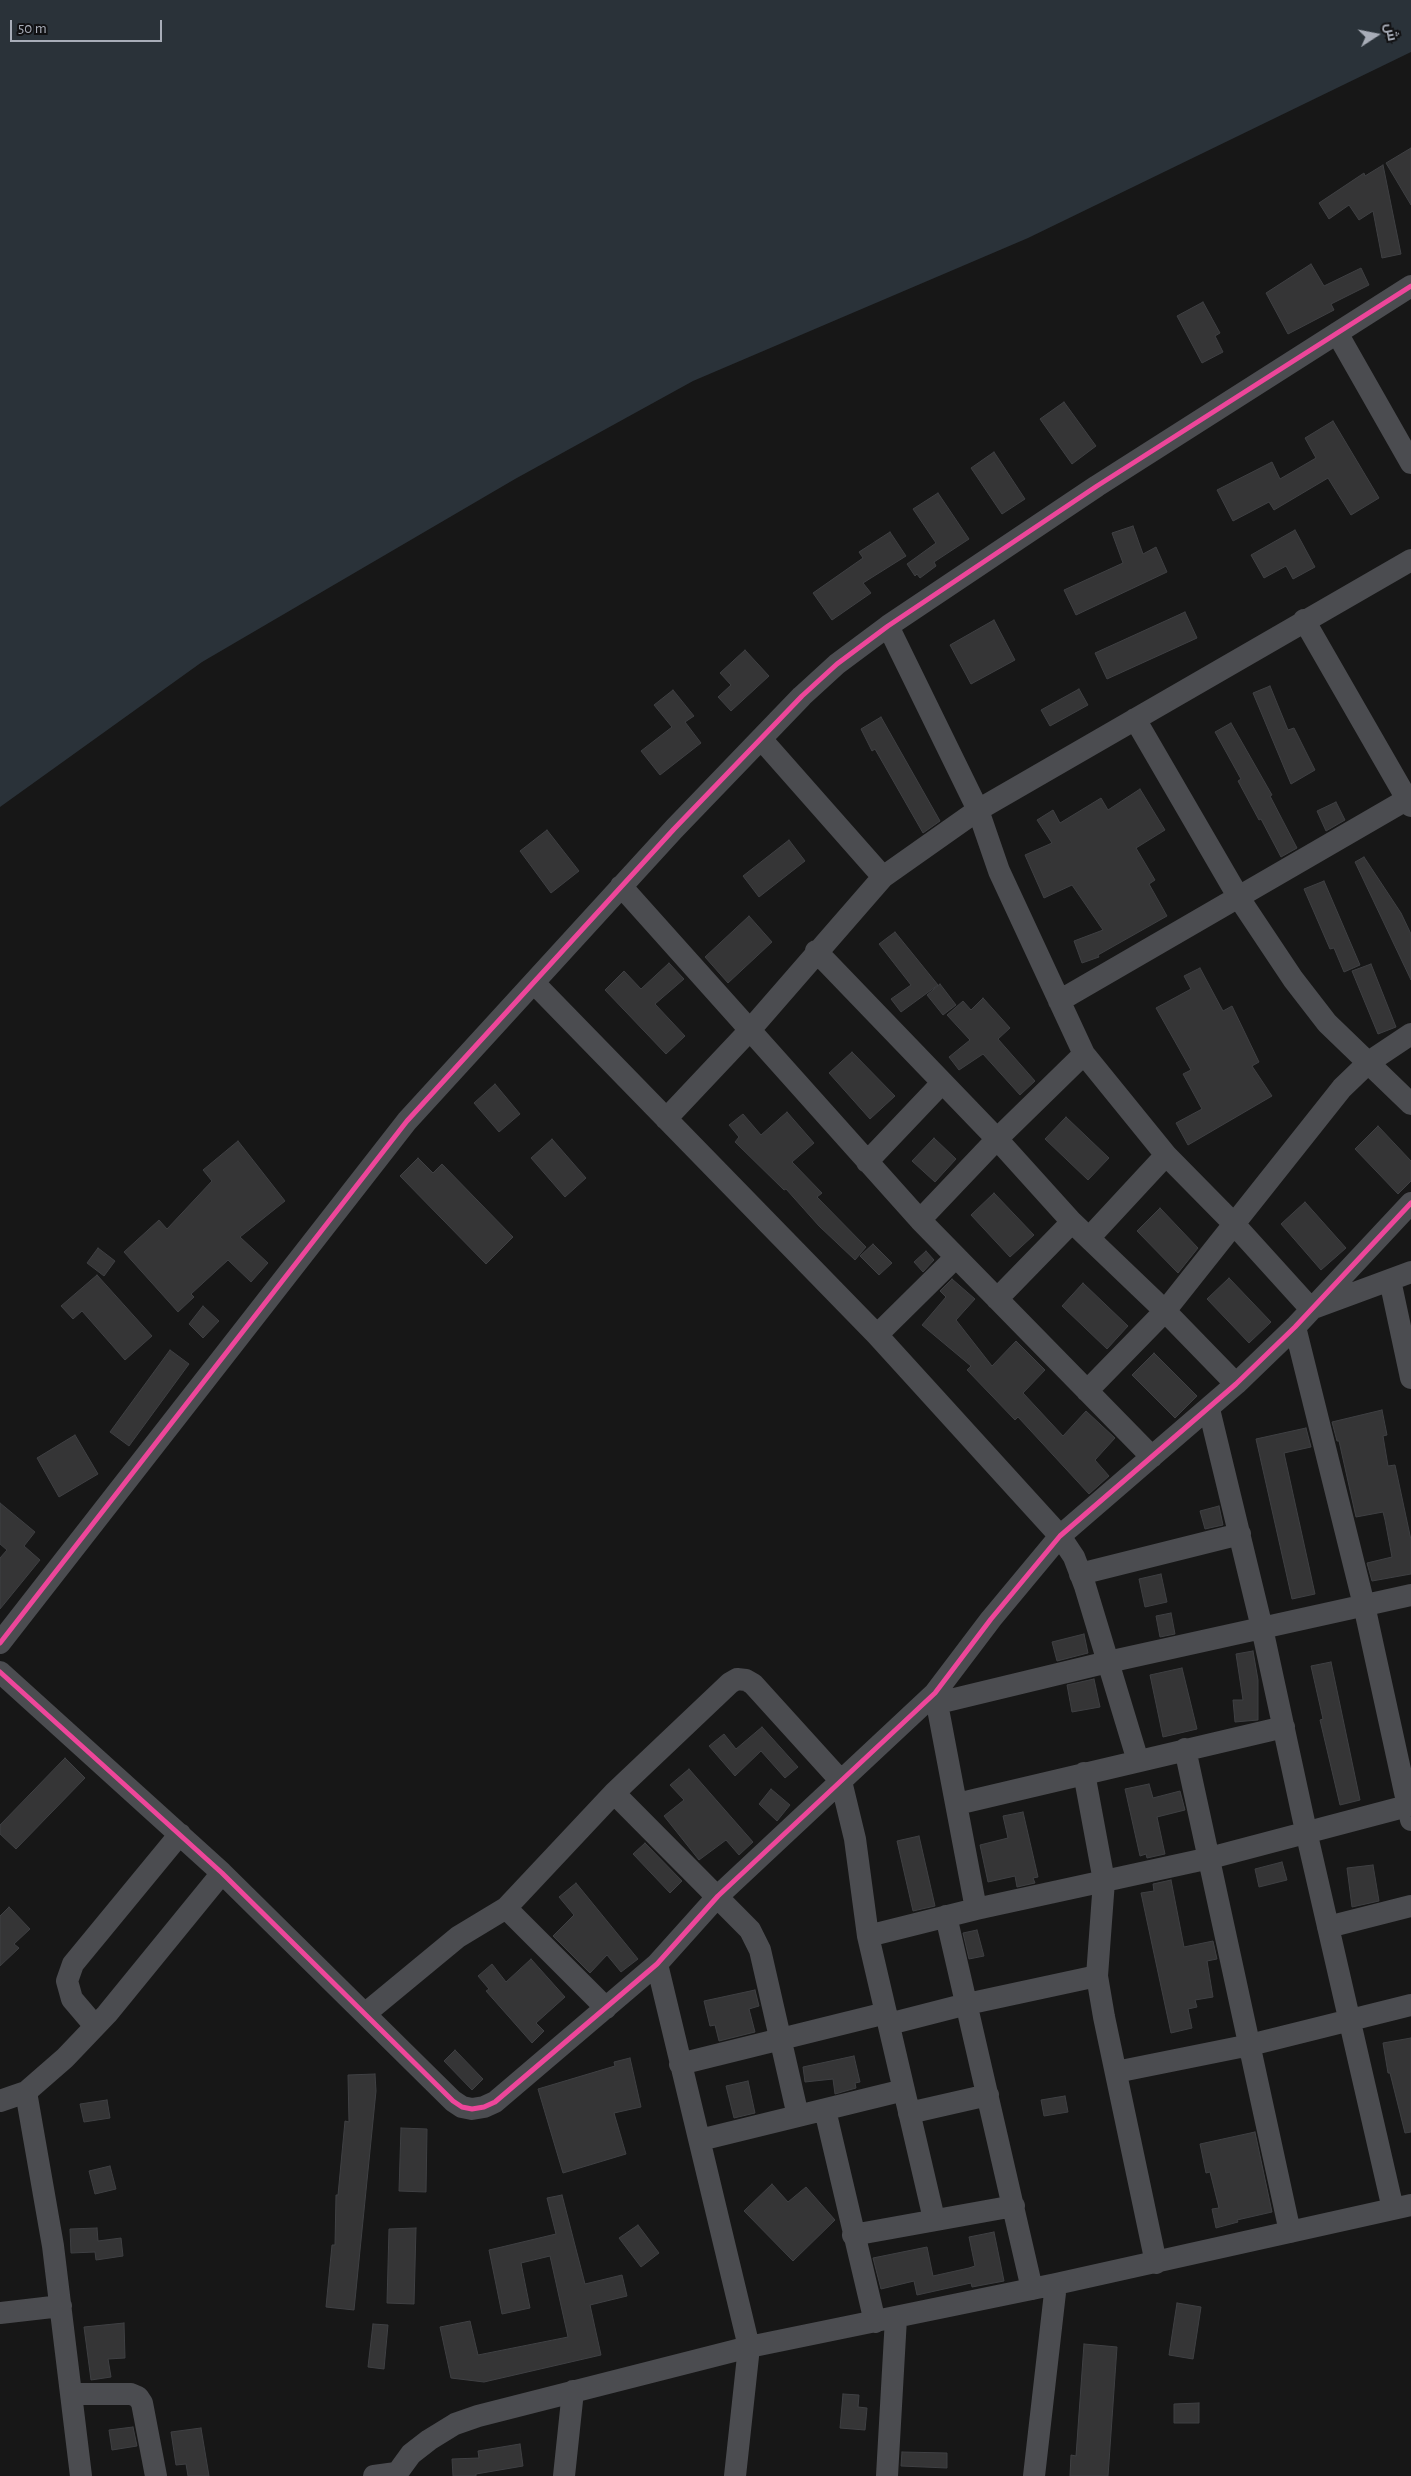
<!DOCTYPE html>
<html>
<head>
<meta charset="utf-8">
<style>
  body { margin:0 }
  #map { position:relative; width:1411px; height:2476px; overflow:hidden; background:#171717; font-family:"Alegreya Sans",Cairo,sans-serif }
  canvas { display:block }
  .north { position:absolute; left:1351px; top:10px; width:50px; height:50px; -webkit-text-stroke:4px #111113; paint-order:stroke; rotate:79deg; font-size:14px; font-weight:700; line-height:20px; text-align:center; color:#a8adb8 }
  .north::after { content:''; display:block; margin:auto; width:18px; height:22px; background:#a8adb8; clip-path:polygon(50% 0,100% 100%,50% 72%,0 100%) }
  .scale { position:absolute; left:10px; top:20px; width:152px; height:22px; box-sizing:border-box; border:2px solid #a8adb8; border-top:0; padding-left:6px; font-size:15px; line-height:18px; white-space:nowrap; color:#a8adb8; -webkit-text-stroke:4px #111113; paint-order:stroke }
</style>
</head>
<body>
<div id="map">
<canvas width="1411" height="2476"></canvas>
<div class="north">ش</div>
<div class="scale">50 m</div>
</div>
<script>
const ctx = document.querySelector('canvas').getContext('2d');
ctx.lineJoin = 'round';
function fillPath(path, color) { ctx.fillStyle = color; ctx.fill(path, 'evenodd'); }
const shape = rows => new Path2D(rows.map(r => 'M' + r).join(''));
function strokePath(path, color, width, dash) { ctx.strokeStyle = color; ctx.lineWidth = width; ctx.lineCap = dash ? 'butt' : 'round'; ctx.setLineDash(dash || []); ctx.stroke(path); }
const water = shape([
  [0,0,1411,0,1411,52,1028,238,693,381,515,479,202,662,0,807]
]);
const building = shape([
  [1411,148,1411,205,1386,163,1411,148],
  [1383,165,1401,254,1382,258,1373,211,1359,220,1349,205,1329,219,1319,203,1364,173,1365,176,1383,165],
  [1311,264,1324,286,1361,268,1369,285,1331,304,1334,310,1288,334,1266,293,1311,264],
  [1203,302,1220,333,1215,336,1223,352,1202,363,1177,316,1203,302],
  [1064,402,1096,446,1072,464,1040,419,1064,402],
  [1333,421,1379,498,1351,515,1328,478,1274,510,1269,502,1233,521,1217,490,1272,462,1280,479,1316,458,1305,438,1333,421],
  [994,452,1025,499,1002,514,971,468,994,452],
  [938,493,969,539,934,562,936,566,920,578,917,574,915,576,907,564,936,543,913,509,938,493],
  [1133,526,1143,554,1156,547,1167,572,1076,615,1064,590,1123,563,1112,533,1133,526],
  [1295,530,1315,567,1293,579,1286,566,1264,578,1251,555,1295,530],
  [890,532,906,556,863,583,871,593,832,620,813,593,863,558,859,552,890,532],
  [1185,612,1197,638,1107,679,1095,653,1185,612],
  [994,620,1015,660,971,684,950,645,994,620],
  [745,650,769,676,731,711,718,697,731,685,720,673,745,650],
  [1270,686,1288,730,1294,728,1315,770,1291,784,1253,693,1270,686],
  [1079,689,1088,705,1050,726,1041,710,1079,689],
  [673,690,694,716,685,722,701,743,660,775,641,751,672,727,654,705,673,690],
  [881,717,940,821,923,833,875,749,872,751,861,729,881,717],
  [1231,723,1272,795,1270,796,1297,848,1281,857,1261,819,1259,820,1238,781,1241,779,1215,732,1231,723],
  [1140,789,1165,830,1136,848,1155,880,1149,884,1167,916,1098,955,1099,957,1082,963,1074,941,1103,930,1072,885,1044,898,1025,855,1052,843,1037,820,1053,810,1060,823,1101,798,1108,810,1140,789],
  [1336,802,1345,820,1326,831,1317,811,1336,802],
  [547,830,579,871,551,893,520,851,547,830],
  [789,840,805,861,759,897,743,876,789,840],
  [1364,857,1401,913,1411,934,1411,980,1355,862,1364,857],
  [1324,881,1360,965,1344,972,1334,948,1330,949,1304,889,1324,881],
  [749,916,772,942,728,983,705,957,749,916],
  [895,932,938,985,901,1012,891,999,911,985,879,944,895,932],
  [669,963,684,979,655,1004,685,1036,666,1054,605,990,624,971,641,989,669,963],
  [1371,964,1396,1027,1378,1034,1352,971,1371,964],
  [1200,968,1223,1011,1232,1006,1259,1062,1252,1066,1272,1096,1188,1145,1176,1123,1202,1109,1183,1074,1191,1070,1156,1008,1191,989,1184,976,1200,968],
  [940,984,956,1005,943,1015,927,995,940,984],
  [983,998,1010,1028,998,1039,1035,1081,1020,1095,983,1054,959,1070,949,1057,970,1040,947,1015,963,1001,971,1010,983,998],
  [852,1052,895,1096,870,1119,829,1073,852,1052],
  [495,1084,520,1114,499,1132,474,1103,495,1084],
  [787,1112,814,1143,792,1162,822,1193,817,1197,866,1247,855,1260,819,1226,786,1189,784,1190,735,1142,739,1137,729,1125,743,1114,761,1135,787,1112],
  [1066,1117,1109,1158,1088,1180,1045,1139,1066,1117],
  [1378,1126,1411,1161,1411,1181,1398,1194,1355,1149,1378,1126],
  [934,1138,956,1159,935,1182,912,1161,934,1138],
  [552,1139,586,1178,565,1197,531,1158,552,1139],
  [238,1141,285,1201,240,1237,268,1263,251,1282,228,1260,191,1294,194,1297,178,1312,124,1252,159,1220,167,1229,212,1181,203,1170,238,1141],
  [418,1158,433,1173,442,1164,513,1237,486,1264,400,1176,418,1158],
  [994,1193,1034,1235,1010,1257,971,1215,994,1193],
  [1305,1202,1346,1248,1321,1270,1281,1224,1305,1202],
  [1160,1208,1198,1248,1178,1273,1137,1231,1160,1208],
  [873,1244,892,1263,879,1275,860,1256,873,1244],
  [98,1248,115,1261,104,1276,87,1263,98,1248],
  [926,1251,934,1260,923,1272,914,1262,926,1251],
  [97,1275,152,1336,125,1360,82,1311,73,1319,61,1306,97,1275],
  [1229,1278,1271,1322,1249,1343,1207,1299,1229,1278],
  [952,1279,975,1299,956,1320,992,1366,1016,1341,1045,1370,1023,1393,1063,1436,1086,1411,1115,1438,1095,1460,1109,1476,1089,1494,1018,1417,1015,1420,967,1370,971,1366,922,1325,946,1297,940,1291,952,1279],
  [1083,1283,1128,1326,1107,1349,1062,1306,1083,1283],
  [203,1306,219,1321,203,1338,189,1324,203,1306],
  [170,1350,189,1364,129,1446,110,1432,170,1350],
  [1154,1353,1197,1396,1175,1418,1132,1375,1154,1353],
  [1382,1410,1387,1435,1383,1436,1388,1466,1395,1465,1411,1540,1411,1574,1372,1581,1367,1563,1392,1557,1385,1520,1383,1512,1356,1517,1339,1441,1337,1441,1332,1422,1382,1410],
  [1306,1428,1311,1447,1284,1453,1315,1594,1292,1599,1256,1439,1306,1428],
  [75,1435,98,1474,59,1497,37,1458,75,1435],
  [0,1503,35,1532,24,1546,40,1560,0,1609,0,1558,7,1550,0,1544,0,1503],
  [1219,1506,1223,1525,1205,1529,1200,1511,1219,1506],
  [1161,1574,1167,1602,1145,1607,1139,1579,1161,1574],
  [1171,1613,1175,1634,1160,1637,1156,1616,1171,1613],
  [1084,1634,1088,1653,1057,1661,1052,1642,1084,1634],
  [1253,1651,1258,1680,1258,1720,1235,1722,1233,1700,1243,1700,1236,1654,1253,1651],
  [1331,1662,1360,1800,1340,1805,1320,1720,1323,1719,1311,1666,1331,1662],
  [1182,1668,1197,1729,1163,1737,1150,1675,1182,1668],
  [1094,1679,1100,1707,1072,1712,1067,1685,1094,1679],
  [762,1727,798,1767,785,1778,761,1751,735,1776,709,1746,724,1734,736,1749,762,1727],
  [65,1758,85,1778,16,1849,0,1834,0,1825,65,1758],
  [689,1769,753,1842,739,1855,726,1840,699,1860,664,1816,684,1800,670,1785,689,1769],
  [1149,1784,1153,1798,1180,1791,1185,1810,1157,1817,1165,1854,1147,1858,1146,1854,1140,1856,1125,1789,1149,1784],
  [771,1789,790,1805,777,1821,759,1804,771,1789],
  [1023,1812,1038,1877,1033,1878,1035,1883,1017,1887,1015,1876,988,1882,980,1845,1008,1838,1003,1816,1023,1812],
  [919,1836,935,1906,913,1911,897,1841,919,1836],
  [645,1843,682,1881,670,1893,633,1854,645,1843],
  [1282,1862,1287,1880,1259,1887,1255,1869,1282,1862],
  [1373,1865,1379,1901,1352,1907,1347,1868,1373,1865],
  [1171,1880,1184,1947,1213,1941,1217,1959,1207,1961,1213,1997,1195,2000,1197,2007,1188,2009,1192,2028,1171,2033,1141,1893,1154,1891,1153,1884,1171,1880],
  [576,1883,638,1959,621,1972,607,1955,590,1973,553,1936,574,1915,559,1897,576,1883],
  [9,1907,30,1929,14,1944,19,1948,0,1966,0,1916,9,1907],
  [977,1930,984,1956,969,1959,963,1933,977,1930],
  [531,1959,565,1997,536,2023,544,2031,532,2043,486,1991,489,1989,478,1976,492,1964,506,1982,531,1959],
  [755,1990,759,2006,749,2009,755,2032,719,2041,715,2025,710,2026,704,2001,755,1990],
  [1411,2038,1411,2132,1405,2133,1390,2073,1388,2073,1383,2043,1411,2038],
  [455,2050,483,2079,472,2090,444,2061,455,2050],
  [854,2056,860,2082,855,2083,856,2088,835,2094,833,2079,805,2082,803,2067,854,2056],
  [630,2058,641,2107,614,2113,626,2154,563,2173,538,2089,615,2066,614,2062,630,2058],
  [375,2074,376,2091,354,2310,326,2307,332,2245,335,2245,336,2195,338,2195,345,2121,349,2122,348,2075,375,2074],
  [748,2081,755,2113,734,2118,726,2086,748,2081],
  [1065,2096,1068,2112,1044,2116,1041,2100,1065,2096],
  [107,2100,110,2118,84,2122,80,2104,107,2100],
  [401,2128,427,2129,426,2192,399,2191,401,2128],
  [1255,2132,1272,2212,1237,2220,1238,2222,1216,2228,1212,2209,1219,2208,1210,2172,1206,2173,1200,2144,1255,2132],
  [110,2166,116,2189,95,2194,89,2171,110,2166],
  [772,2184,788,2202,806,2187,835,2220,793,2261,744,2211,772,2184],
  [562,2195,585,2284,622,2275,627,2296,590,2305,601,2355,484,2382,451,2378,440,2327,470,2321,478,2355,568,2337,550,2256,521,2263,530,2308,502,2314,489,2250,556,2234,547,2198,562,2195],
  [638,2225,659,2253,641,2267,619,2238,638,2225],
  [97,2228,98,2241,121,2238,123,2256,96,2260,95,2252,71,2253,70,2229,97,2228],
  [416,2228,414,2304,387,2303,389,2229,416,2228],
  [994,2232,1004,2281,972,2287,971,2283,917,2295,914,2281,881,2289,873,2258,927,2247,933,2276,969,2268,975,2266,969,2237,994,2232],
  [1177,2303,1201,2307,1193,2359,1169,2355,1177,2303],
  [124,2323,125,2358,108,2359,111,2377,91,2380,84,2327,124,2323],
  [373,2324,388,2325,384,2369,368,2367,373,2324],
  [1084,2344,1117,2347,1108,2476,1070,2476,1071,2455,1076,2456,1084,2344],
  [843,2394,859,2395,858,2407,867,2408,865,2430,840,2428,843,2394],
  [1199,2403,1199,2423,1174,2423,1174,2404,1199,2403],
  [133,2427,137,2446,112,2450,109,2430,133,2427],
  [201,2428,209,2476,188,2476,186,2464,176,2465,171,2432,201,2428],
  [520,2444,523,2466,476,2474,476,2476,453,2476,452,2459,479,2458,478,2451,520,2444],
  [902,2452,947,2453,947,2468,901,2466,902,2452]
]);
const minor = shape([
  [1337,333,1411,463],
  [1304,620,1411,806],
  [888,626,978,810,1411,560],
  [1135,719,1239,898,1293,979,1327,1023,1411,1104],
  [762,740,883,877],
  [621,886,920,1220,1152,1457],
  [816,951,997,1139,1072,1222],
  [534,983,877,1335,1060,1536,1074,1557,1085,1586,1138,1761],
  [1059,1001,1411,797],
  [666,1119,749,1031,883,877,978,810,999,871,1084,1054,1166,1155,1233,1223,1311,1309,1411,1272],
  [867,1162,942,1083],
  [920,1220,997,1139,1084,1054],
  [1089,1238,1166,1155],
  [1390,1280,1411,1378],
  [997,1299,1072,1222,1165,1311,1236,1384],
  [1295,1327,1364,1605,1411,1820],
  [877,1335,956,1257],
  [1087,1391,1165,1311,1342,1088,1369,1062,1411,1034],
  [1209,1409,1262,1628,1306,1831,1393,2209],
  [1080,1574,1240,1534],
  [0,1643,407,1121,674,829,802,696,837,664,888,626,1097,486,1411,286],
  [0,1672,222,1873,453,2101,462,2107,472,2109,484,2107,495,2102,657,1964,718,1896,935,1693,991,1619,1060,1536,1236,1384,1295,1327,1411,1203],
  [935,1693,976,1909],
  [938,1703,1108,1662,1411,1595],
  [1185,1749,1290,2232],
  [1084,1773,1104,1881,1097,1976,1104,2017,1156,2263],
  [614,1793,750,1930,760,1950,798,2116],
  [957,1804,1284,1727],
  [506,1908,606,2008],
  [946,1916,1032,2289],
  [1328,1927,1411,1906],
  [868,1936,976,1909,1210,1858,1411,1805],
  [657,1964,749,2347,735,2476],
  [366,2013,458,1937,506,1908,614,1793,730,1683,737,1679,746,1680,753,1684,841,1781,855,1839,868,1936,934,2219],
  [889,2024,967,2004,1097,1976],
  [95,2026,72,1999,67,1981,73,1964,180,1834],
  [680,2064,886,2013],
  [1116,2072,1250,2045,1411,2005],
  [26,2092,53,2246,81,2476],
  [0,2101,26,2092,65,2058,107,2014,222,1873],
  [825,2110,875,2322],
  [909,2113,988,2095],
  [700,2140,904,2090],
  [853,2235,1014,2206],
  [0,2313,61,2306],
  [72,2394,131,2394,138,2397,142,2403,156,2476],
  [374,2476,396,2473],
  [395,2476,411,2454,429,2440,455,2424,478,2416,749,2347,1056,2284,1411,2205],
  [564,2476,573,2391],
  [887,2476,896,2318],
  [1034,2476,1056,2284]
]);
const cycleway = shape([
  [0,1643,407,1121,674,829,802,696,837,664,888,626,1097,486,1411,286],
  [0,1672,222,1873,453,2101,462,2107,472,2109,484,2107,495,2102,657,1964,718,1896,935,1693,991,1619,1060,1536,1236,1384,1295,1327,1411,1203]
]);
fillPath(water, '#2a3239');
fillPath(building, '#353536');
strokePath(building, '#3f4043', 1);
strokePath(minor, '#4b4c50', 22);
strokePath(cycleway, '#ed469a', 5);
</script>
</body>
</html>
